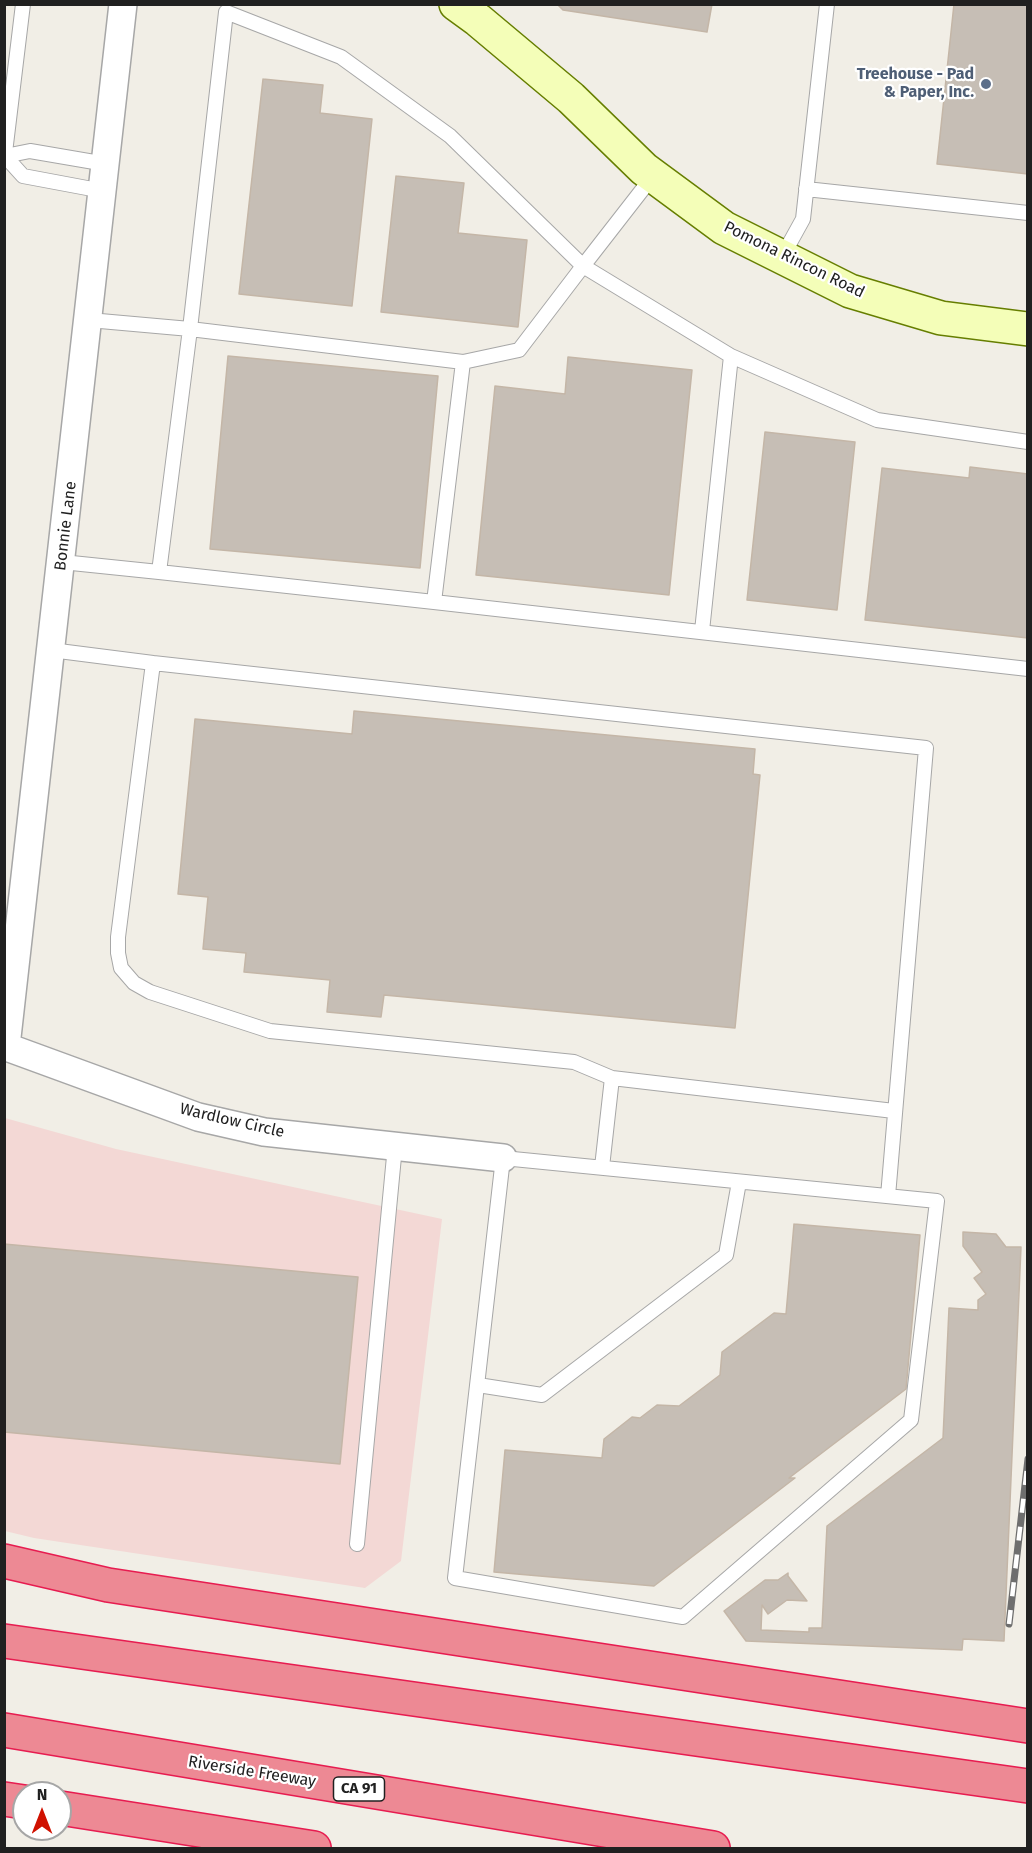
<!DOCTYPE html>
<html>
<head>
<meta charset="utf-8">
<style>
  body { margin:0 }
  #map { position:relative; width:1032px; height:1853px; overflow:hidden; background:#f1eee6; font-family:"Fira Sans",sans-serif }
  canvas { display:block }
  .frame { position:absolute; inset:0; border:6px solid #202020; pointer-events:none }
  .north { position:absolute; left:12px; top:1781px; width:60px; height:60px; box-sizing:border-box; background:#fff; border:2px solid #a6a6a6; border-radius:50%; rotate:0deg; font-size:16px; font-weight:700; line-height:24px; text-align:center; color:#202020 }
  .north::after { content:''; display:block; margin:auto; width:21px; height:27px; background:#d01100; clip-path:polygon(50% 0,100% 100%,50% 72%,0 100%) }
</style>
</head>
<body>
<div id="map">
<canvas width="1032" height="1853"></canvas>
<div class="frame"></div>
<div class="north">N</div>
</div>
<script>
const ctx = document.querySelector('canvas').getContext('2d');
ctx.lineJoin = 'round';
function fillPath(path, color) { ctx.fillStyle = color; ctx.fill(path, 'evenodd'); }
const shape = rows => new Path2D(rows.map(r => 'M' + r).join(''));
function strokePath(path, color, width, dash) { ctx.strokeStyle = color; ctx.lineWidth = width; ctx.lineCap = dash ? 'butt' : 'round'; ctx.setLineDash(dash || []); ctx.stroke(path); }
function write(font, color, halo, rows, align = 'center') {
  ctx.font = font + ' "Fira Sans",sans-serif'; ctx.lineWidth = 4.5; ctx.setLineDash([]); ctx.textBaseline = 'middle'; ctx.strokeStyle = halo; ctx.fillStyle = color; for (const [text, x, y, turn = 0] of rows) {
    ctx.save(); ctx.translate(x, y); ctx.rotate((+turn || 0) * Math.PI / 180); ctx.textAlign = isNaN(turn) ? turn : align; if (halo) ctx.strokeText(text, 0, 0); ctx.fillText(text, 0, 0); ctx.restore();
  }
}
const commercial = shape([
  [5,1118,116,1149,442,1219,401,1561,365,1588,34,1538,5,1531]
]);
const building = shape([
  [557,4,712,4,707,32,563,10,557,4],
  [954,4,1028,4,1028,174,937,164,954,4],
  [263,79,323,85,320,113,372,119,352,306,239,294,263,79],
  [396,176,464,183,458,233,527,240,518,327,381,312,396,176],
  [228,356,438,376,420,568,210,549,228,356],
  [568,357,692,370,669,595,476,575,495,386,565,394,568,357],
  [765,432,855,442,837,610,747,600,765,432],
  [970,467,1028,474,1028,638,865,620,882,468,969,478,970,467],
  [354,711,755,749,753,774,760,775,735,1028,384,995,381,1017,327,1012,330,980,244,972,246,953,203,949,208,897,178,894,195,719,352,734,354,711],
  [794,1224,920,1235,906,1389,789,1478,795,1478,654,1586,494,1572,505,1450,602,1458,604,1439,632,1417,640,1418,657,1405,679,1406,720,1375,722,1352,774,1313,786,1314,794,1224],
  [963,1232,996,1234,1006,1247,1021,1247,1004,1641,963,1639,962,1650,746,1641,724,1611,765,1580,778,1580,788,1573,788,1576,807,1601,787,1600,768,1614,762,1605,761,1630,809,1632,809,1628,822,1628,827,1526,943,1438,949,1308,978,1310,978,1300,986,1294,974,1278,982,1272,963,1246,963,1232],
  [4,1244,358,1277,340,1464,4,1432,4,1244]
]);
const service = shape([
  [4,161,23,4],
  [653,176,583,266,450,136,341,57,226,12,190,329,463,362,519,350,583,266,731,356,877,420,1028,442],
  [806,189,1028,213],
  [103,191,23,176,5,156,30,151,106,164],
  [782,257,803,219,827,4],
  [62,562,159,572,190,329,89,320],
  [159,572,434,602,463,362],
  [434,602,1028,669],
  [702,631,731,356],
  [51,650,153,663],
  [503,1158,937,1201,911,1420,683,1617,455,1578,503,1158],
  [602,1167,612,1078],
  [888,1196,926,748,153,663,118,937,118,953,121,968,134,983,150,992,270,1031,574,1062,612,1078,894,1111],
  [478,1385,542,1395,726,1255,739,1182],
  [357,1544,395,1146]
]);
const minor = shape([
  [4,1046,198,1117,264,1132,503,1158],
  [6,1046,123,4]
]);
const secondary = shape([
  [456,4,478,20,571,98,644,169,724,228,850,291,941,318,1028,329]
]);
const motorway = shape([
  [4,1561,108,1585,1028,1726],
  [4,1641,1028,1786],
  [4,1730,713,1848],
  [4,1799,24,1802],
  [60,1808,314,1848]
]);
const rail = shape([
  [1009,1624,1028,1459]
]);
const markers = [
  [986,84,6,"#5c6f8a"]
];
const shields = [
  [359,1789,51]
];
const shieldNames = [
  ["CA 91",359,1789]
];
const serviceNames = [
  ["Treehouse - Pad",974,75],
  ["& Paper, Inc.",974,93]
];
const streetNames = [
  ["Pomona Rincon Road",794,260,26],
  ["Bonnie Lane",66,526,-83],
  ["Wardlow Circle",232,1121,13],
  ["Riverside Freeway",252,1772,9]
];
fillPath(commercial, '#f3d8d5');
fillPath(building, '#c6beb5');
strokePath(building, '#c4b6a7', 1.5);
strokePath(service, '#a7a7a7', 16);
strokePath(minor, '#a7a7a7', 30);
strokePath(secondary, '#667e00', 36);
strokePath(motorway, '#e71c50', 36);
strokePath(service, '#fff', 14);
strokePath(minor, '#fff', 27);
strokePath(secondary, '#f4feb8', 33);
strokePath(motorway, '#ed8994', 33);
strokePath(rail, '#6e6e6e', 7);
strokePath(rail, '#fff', 4.5, [14]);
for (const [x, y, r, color] of markers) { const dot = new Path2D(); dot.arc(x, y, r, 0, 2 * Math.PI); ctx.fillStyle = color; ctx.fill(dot); strokePath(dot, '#fff', 2); }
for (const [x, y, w] of shields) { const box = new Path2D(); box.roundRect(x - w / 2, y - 12, w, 24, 4.5); ctx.fillStyle = '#fff'; ctx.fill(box); strokePath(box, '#202020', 1.5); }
write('bold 15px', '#202020', null, shieldNames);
write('bold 16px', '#4e5e75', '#fff', serviceNames, 'right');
write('16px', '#202020', '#fff', streetNames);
</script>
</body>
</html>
